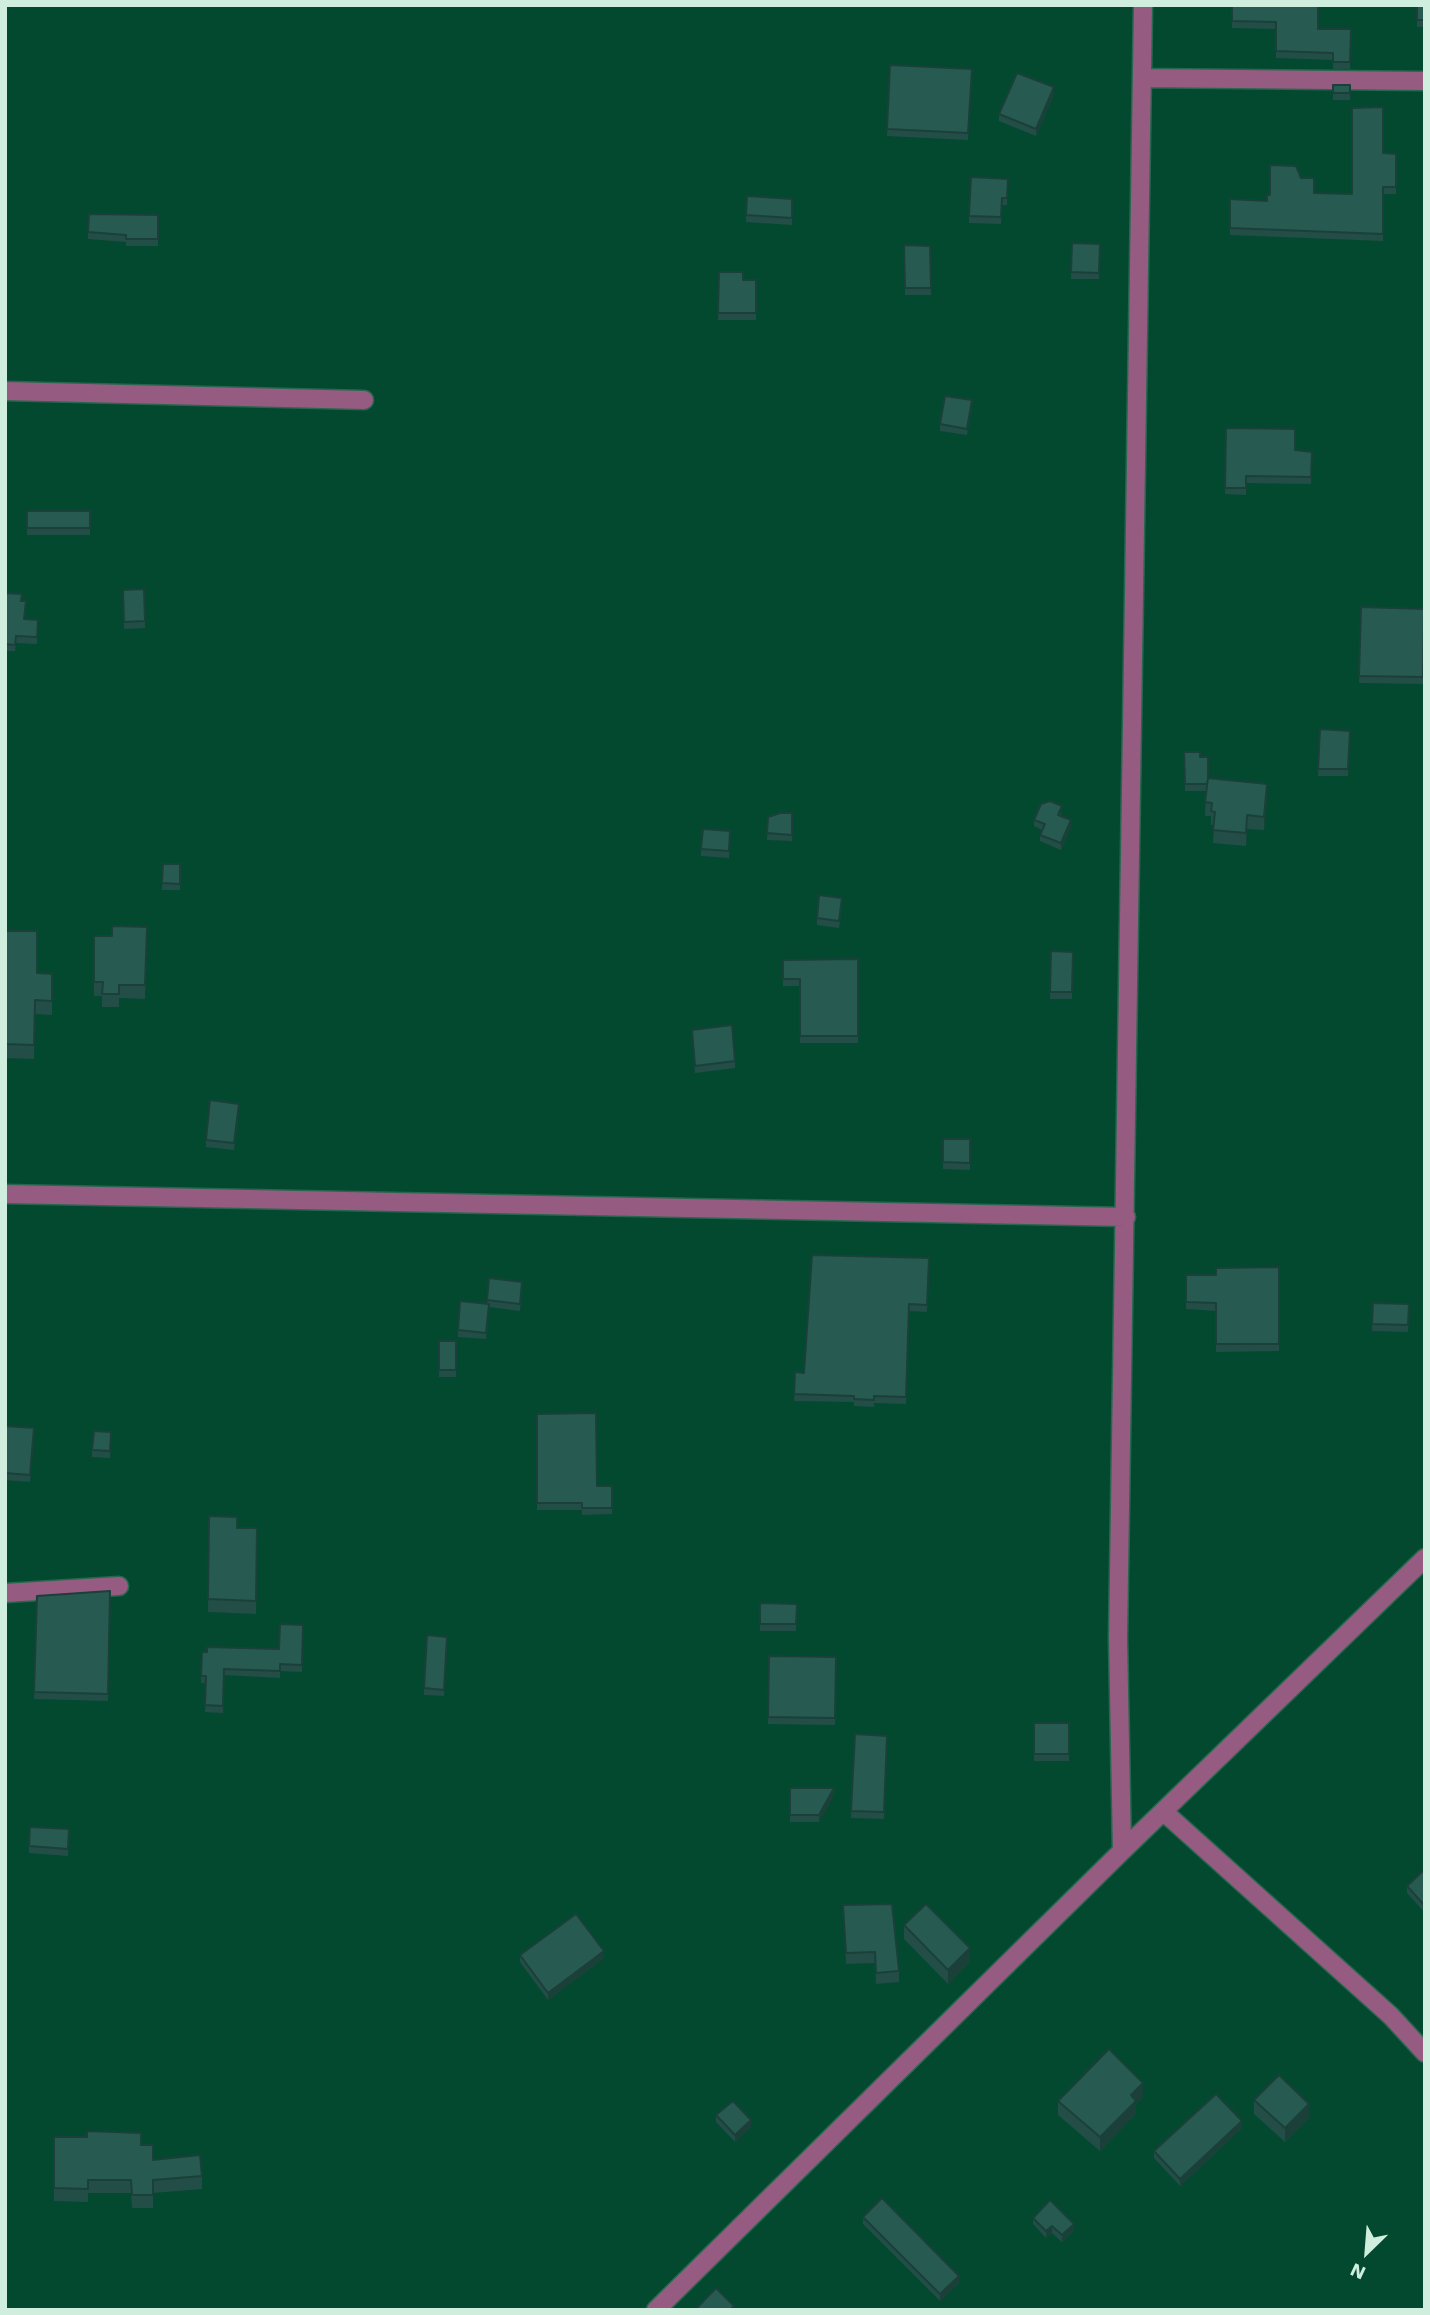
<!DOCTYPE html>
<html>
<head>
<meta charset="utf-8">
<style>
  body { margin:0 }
  #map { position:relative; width:1430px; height:2315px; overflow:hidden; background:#03492f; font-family:"Work Sans",sans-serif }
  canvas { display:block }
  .frame { position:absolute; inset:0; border:7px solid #d0eedd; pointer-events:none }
  .north { position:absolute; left:1332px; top:2217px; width:70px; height:70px; -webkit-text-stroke:5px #03492f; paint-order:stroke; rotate:205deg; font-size:19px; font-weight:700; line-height:28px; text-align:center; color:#d0eedd }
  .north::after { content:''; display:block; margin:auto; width:24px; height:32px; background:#d0eedd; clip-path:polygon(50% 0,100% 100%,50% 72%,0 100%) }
</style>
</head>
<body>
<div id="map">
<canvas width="1430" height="2315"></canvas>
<div class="frame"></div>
<div class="north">N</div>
</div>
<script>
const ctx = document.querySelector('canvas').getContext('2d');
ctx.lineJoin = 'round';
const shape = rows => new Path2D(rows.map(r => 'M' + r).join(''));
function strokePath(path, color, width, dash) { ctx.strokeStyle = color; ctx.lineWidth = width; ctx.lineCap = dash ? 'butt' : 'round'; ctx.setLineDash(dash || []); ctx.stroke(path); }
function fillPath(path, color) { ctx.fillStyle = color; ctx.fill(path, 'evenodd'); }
const minor = shape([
  [1143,78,1425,81],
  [5,391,364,400],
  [5,1194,1126,1217],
  [5,1593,119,1586],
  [1164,1812,1391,2016,1425,2053],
  [1122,1851,1118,1638,1143,5],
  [656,2310,1122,1851,1425,1558]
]);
const wall = shape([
  [1232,5,1318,29,1351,29,1350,69,1333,69,1333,60,1276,58,1276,29,1232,28],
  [1417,5,1425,5,1425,27,1417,27],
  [890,65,972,76,968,140,887,136],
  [1333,85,1350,85,1350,100,1333,100],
  [1054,94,1036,136,999,121,999,114],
  [1383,153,1396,160,1396,194,1383,194,1383,241,1230,235,1230,199,1267,201,1270,195,1301,178,1314,193,1352,194],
  [1008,179,1007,205,1002,205,1001,224,969,223,969,216],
  [747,196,792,199,792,225,746,222],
  [158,215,158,246,126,246,126,242,88,239,88,232],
  [1072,243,1100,244,1099,279,1071,279],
  [904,245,930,246,931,295,905,295],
  [719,272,743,280,756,280,756,320,718,320],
  [972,407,967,435,940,431,940,424],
  [1226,428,1295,450,1312,452,1311,484,1246,483,1246,495,1225,494],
  [27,511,90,511,90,535,27,535],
  [144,589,145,628,124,629,123,590],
  [5,593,21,601,26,608,25,619,38,620,37,644,16,643,15,651,5,651],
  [1361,607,1424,609,1423,684,1359,683],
  [1320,729,1350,731,1348,776,1318,776],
  [1184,752,1200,757,1208,778,1267,798,1264,830,1247,829,1246,846,1213,843,1214,825,1211,825,1211,816,1205,816,1206,791,1185,791],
  [792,813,792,841,767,840,768,817],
  [1062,813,1060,816,1071,827,1061,850,1040,841,1040,835,1042,830,1034,826,1034,820],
  [730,831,729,858,701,856,701,849],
  [163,864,180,864,180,890,162,890],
  [842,905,839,928,817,925,817,918],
  [147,927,145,999,119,998,119,1007,102,1007,102,996,94,996,94,936,112,936],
  [5,931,37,973,52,974,52,1015,35,1014,34,1059,5,1058],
  [1051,951,1073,952,1072,999,1050,999],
  [858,959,858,1043,800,1043,800,986,783,986,783,960],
  [692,1030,735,1061,735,1068,695,1073],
  [239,1110,234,1150,206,1147,206,1140],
  [943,1139,970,1139,970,1170,943,1169],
  [929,1258,927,1312,909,1311,906,1404,874,1403,874,1407,854,1406,854,1402,794,1401,795,1372,804,1373],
  [1279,1267,1279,1351,1216,1352,1216,1311,1186,1309,1186,1275,1216,1275],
  [489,1278,522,1288,520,1311,489,1307,486,1339,458,1337,458,1330,487,1304],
  [1373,1303,1409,1304,1408,1332,1372,1331],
  [439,1341,456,1341,456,1377,439,1377],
  [537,1414,597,1486,612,1486,612,1514,582,1515,582,1510,537,1510],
  [5,1426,34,1435,30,1482,5,1480],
  [111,1432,110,1458,92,1457,92,1450],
  [209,1516,237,1528,257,1528,256,1614,208,1612],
  [110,1591,108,1701,34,1699,37,1596],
  [760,1603,797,1604,796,1631,760,1631],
  [303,1625,302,1672,280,1671,280,1678,224,1675,223,1713,205,1712,206,1683,201,1683,202,1652,279,1649],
  [447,1637,444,1696,424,1695,424,1688],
  [769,1656,836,1657,835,1725,768,1724],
  [1034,1723,1069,1723,1069,1761,1034,1761],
  [855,1734,887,1736,884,1819,851,1818],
  [790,1788,834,1795,819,1822,790,1822],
  [69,1829,68,1856,29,1853,29,1846],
  [1425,1869,1425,1913,1407,1893,1407,1886],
  [843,1905,899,1971,899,1982,876,1984,875,1963,846,1964],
  [904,1925,970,1962,948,1984,904,1939],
  [520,1955,604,1958,548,2000,520,1962],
  [1143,2097,1136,2104,1136,2114,1100,2151,1058,2115,1058,2101],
  [1254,2100,1309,2118,1285,2142,1254,2114],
  [716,2115,751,2127,735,2142,716,2122],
  [1242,2128,1180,2186,1154,2158,1154,2151],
  [54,2137,153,2160,202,2176,202,2189,153,2193,153,2208,132,2208,131,2193,88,2193,88,2202,54,2201],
  [863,2217,959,2283,940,2301,863,2224],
  [1033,2218,1074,2230,1062,2242,1052,2233,1046,2238,1033,2224]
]);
const shadedWall = shape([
  [1054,87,1054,94,1036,136,1036,129],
  [972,400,972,407,967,435,967,429],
  [1267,784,1267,798,1264,830,1264,817],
  [1247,815,1247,829,1246,846,1246,833],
  [1071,820,1071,827,1061,850,1061,843],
  [834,1788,834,1795,819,1822,819,1815],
  [970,1948,970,1962,948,1984,948,1970],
  [604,1951,604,1958,548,2000,548,1993],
  [1143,2083,1143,2097,1136,2104,1136,2114,1100,2151,1100,2137,1131,2095],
  [1309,2104,1309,2118,1285,2142,1285,2128],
  [751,2120,751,2127,735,2142,735,2135],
  [1242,2121,1242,2128,1180,2186,1180,2179],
  [1074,2224,1074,2230,1062,2242,1062,2235],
  [1052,2226,1052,2233,1046,2238,1046,2231],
  [959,2276,959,2283,940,2301,940,2294]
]);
const building = shape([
  [1232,5,1318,6,1318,29,1351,29,1350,62,1333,62,1333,53,1276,51,1276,22,1232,21,1232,5],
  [1417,5,1425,5,1425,20,1417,20,1417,5],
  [890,65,972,69,968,133,887,129,890,65],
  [1017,73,1054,87,1036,129,999,114,1017,73],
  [1333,85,1350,85,1350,93,1333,93,1333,85],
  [1383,107,1383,153,1396,154,1396,187,1383,187,1383,234,1230,228,1230,199,1267,201,1267,195,1270,195,1270,165,1296,166,1301,178,1314,178,1314,193,1352,194,1352,108,1383,107],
  [971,177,1008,179,1007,198,1002,198,1001,217,969,216,971,177],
  [747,196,792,199,792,218,746,215,747,196],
  [89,214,158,215,158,239,126,239,126,235,88,232,89,214],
  [1072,243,1100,244,1099,273,1071,272,1072,243],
  [904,245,930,246,931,288,905,288,904,245],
  [719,272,743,272,743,280,756,280,756,313,718,313,719,272],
  [945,396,972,400,967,429,940,424,945,396],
  [1226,428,1295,429,1295,450,1312,452,1311,477,1246,476,1246,488,1225,488,1226,428],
  [27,511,90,511,90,528,27,528,27,511],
  [144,589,145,621,124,622,123,590,144,589],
  [5,593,22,594,21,601,26,601,24,619,38,620,37,637,16,636,15,645,5,644,5,593],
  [1361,607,1424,609,1423,677,1359,676,1361,607],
  [1320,729,1350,731,1348,769,1318,769,1320,729],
  [1184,752,1200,752,1200,757,1208,757,1208,778,1207,784,1185,784,1184,752],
  [1208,778,1267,784,1264,817,1247,815,1246,833,1213,830,1215,812,1211,811,1212,803,1205,802,1208,778],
  [1050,801,1062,806,1058,815,1071,820,1061,843,1040,835,1045,824,1034,820,1041,804,1050,801],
  [780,813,792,813,792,835,767,833,768,817,780,813],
  [703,829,730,831,729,851,701,849,703,829],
  [163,864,180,864,180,884,162,883,163,864],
  [819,895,842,898,839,921,817,918,819,895],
  [112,926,147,927,145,985,119,985,119,994,102,994,103,982,94,982,94,936,112,936,112,926],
  [5,931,37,931,37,973,52,974,52,1001,35,1000,34,1045,5,1044,5,931],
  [1051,951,1073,952,1072,992,1050,992,1051,951],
  [858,959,858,1036,800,1036,800,979,783,979,783,960,858,959],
  [732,1025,735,1061,695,1066,692,1030,732,1025],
  [210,1100,239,1104,234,1143,206,1140,210,1100],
  [943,1139,970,1139,970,1163,943,1162,943,1139],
  [812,1255,929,1258,927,1305,909,1304,906,1397,874,1396,874,1400,854,1399,854,1396,794,1394,795,1372,804,1373,812,1255],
  [1279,1267,1279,1344,1216,1344,1216,1303,1186,1302,1186,1275,1216,1275,1216,1268,1279,1267],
  [489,1278,522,1282,520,1304,487,1300,489,1278],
  [460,1301,489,1304,486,1333,458,1330,460,1301],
  [1373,1303,1409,1304,1408,1325,1372,1324,1373,1303],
  [439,1341,456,1341,456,1370,439,1370,439,1341],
  [596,1413,597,1486,612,1486,612,1508,582,1508,582,1503,537,1503,537,1414,596,1413],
  [5,1426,34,1428,30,1475,5,1473,5,1426],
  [94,1431,111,1432,110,1451,92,1450,94,1431],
  [209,1516,237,1517,237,1528,257,1528,256,1601,208,1599,209,1516],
  [110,1591,108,1694,34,1692,37,1596,110,1591],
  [760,1603,797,1604,796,1624,760,1624,760,1603],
  [280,1624,303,1625,302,1665,280,1664,280,1671,224,1669,223,1706,205,1705,206,1676,201,1676,202,1652,207,1652,207,1647,279,1649,280,1624],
  [427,1635,447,1637,444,1690,424,1688,427,1635],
  [769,1656,836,1657,835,1718,768,1717,769,1656],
  [1034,1723,1069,1723,1069,1754,1034,1754,1034,1723],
  [855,1734,887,1736,884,1812,851,1811,855,1734],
  [790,1788,834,1788,819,1815,790,1815,790,1788],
  [30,1827,69,1829,68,1849,29,1846,30,1827],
  [1425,1869,1425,1906,1407,1886,1425,1869],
  [892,1904,899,1971,876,1973,875,1952,846,1953,843,1905,892,1904],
  [926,1904,970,1948,948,1970,904,1925,926,1904],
  [576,1914,604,1951,548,1993,520,1955,576,1914],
  [1109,2049,1143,2083,1131,2095,1136,2101,1100,2137,1058,2101,1109,2049],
  [1279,2075,1309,2104,1285,2128,1254,2100,1279,2075],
  [1216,2094,1242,2121,1180,2179,1154,2151,1216,2094],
  [733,2101,751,2120,735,2135,716,2115,733,2101],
  [87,2131,141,2133,141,2145,153,2145,153,2160,200,2155,202,2176,153,2180,153,2195,132,2195,131,2180,88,2180,88,2189,54,2188,54,2137,87,2137,87,2131],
  [882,2198,959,2276,940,2294,863,2217,882,2198],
  [1050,2200,1074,2224,1062,2235,1052,2226,1046,2231,1033,2218,1050,2200],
  [716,2288,734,2306,730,2310,695,2310,716,2288]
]);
strokePath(minor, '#28674e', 21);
strokePath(minor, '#955b81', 18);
fillPath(wall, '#224e47');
fillPath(shadedWall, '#1b4039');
fillPath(building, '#275b52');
strokePath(building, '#1b4039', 2);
</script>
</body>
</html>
